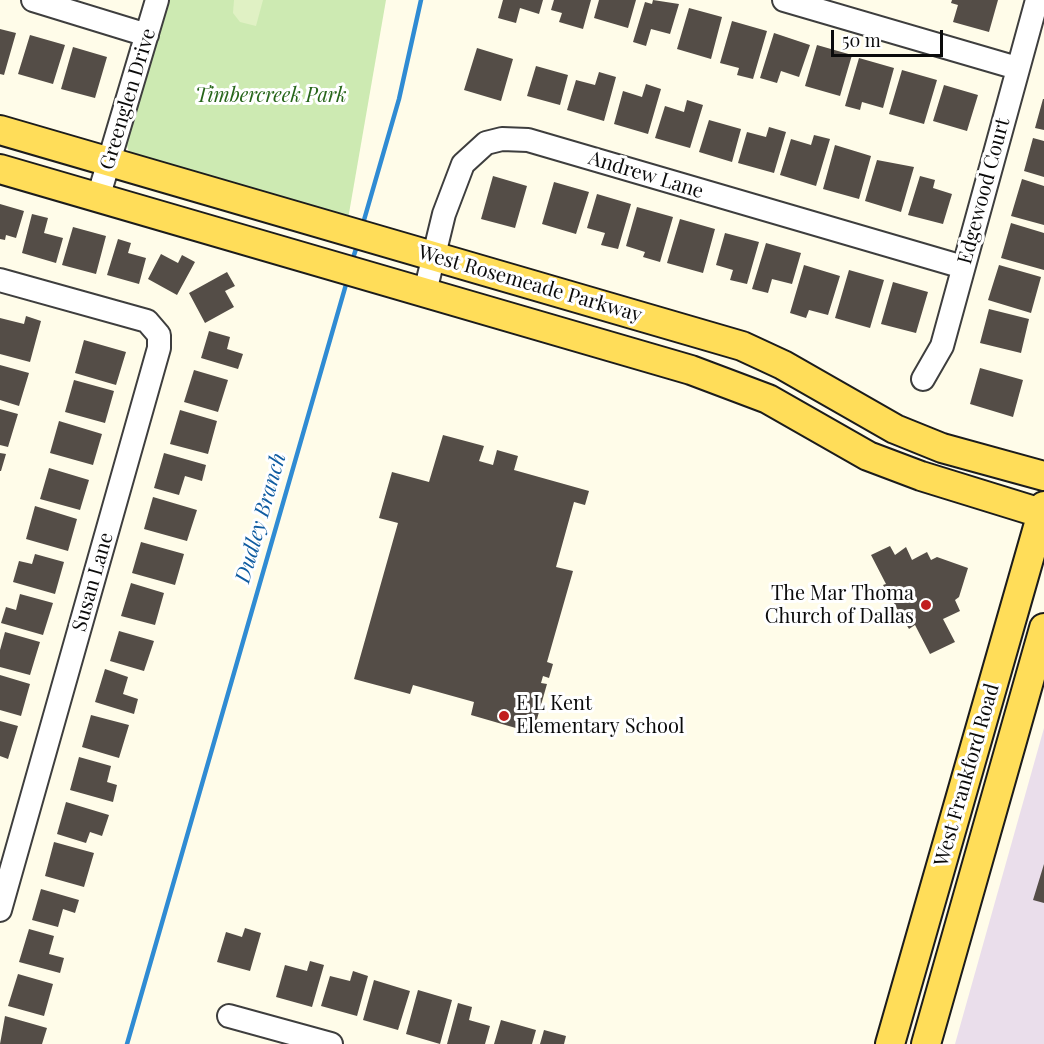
<!DOCTYPE html>
<html>
<head>
<meta charset="utf-8">
<style>
  body { margin:0 }
  #map { position:relative; width:1044px; height:1044px; overflow:hidden; background:#fffce9; font-family:"Playfair Display",serif }
  canvas { display:block }
  .scale { position:absolute; left:831px; top:30px; width:112px; height:27px; box-sizing:border-box; border:3px solid #0b0b0b; border-top:0; padding-left:8px; font-size:18px; line-height:21px; white-space:nowrap; color:#0b0b0b; -webkit-text-stroke:4px #fff; paint-order:stroke }
</style>
</head>
<body>
<div id="map">
<canvas width="1044" height="1044"></canvas>
<div class="scale">50 m</div>
</div>
<script>
const ctx = document.querySelector('canvas').getContext('2d');
ctx.lineJoin = 'round';
function fillPath(path, color) { ctx.fillStyle = color; ctx.fill(path, 'evenodd'); }
const shape = rows => new Path2D(rows.map(r => 'M' + r).join(''));
function strokePath(path, color, width, dash) { ctx.strokeStyle = color; ctx.lineWidth = width; ctx.lineCap = dash ? 'butt' : 'round'; ctx.setLineDash(dash || []); ctx.stroke(path); }
function write(font, color, halo, rows, align = 'center') {
  ctx.font = font + ' "Playfair Display",serif'; ctx.lineWidth = 6; ctx.setLineDash([]); ctx.textBaseline = 'middle'; ctx.strokeStyle = halo; ctx.fillStyle = color; for (const [text, x, y, turn = 0] of rows) {
    ctx.save(); ctx.translate(x, y); ctx.rotate((+turn || 0) * Math.PI / 180); ctx.textAlign = isNaN(turn) ? turn : align; if (halo) ctx.strokeText(text, 0, 0); ctx.fillText(text, 0, 0); ctx.restore();
  }
}
const industrial = shape([
  [1044,728,1044,1044,955,1044]
]);
const green = shape([
  [167,0,386,0,348,219,130,155,126,143]
]);
const pitch = shape([
  [234,0,263,0,256,26,240,22,233,13]
]);
const stream = shape([
  [362,227,399,99,421,0],
  [352,261,358,243],
  [127,1044,347,281]
]);
const building = shape([
  [503,0,543,0,539,14,520,8,516,23,498,18],
  [554,0,591,0,583,29,559,22,562,13,551,10],
  [599,0,636,0,628,28,594,18],
  [653,0,679,4,670,34,651,29,646,46,633,42,645,2,652,4],
  [952,0,998,0,989,32,953,22,958,5,951,3],
  [689,8,722,17,711,59,677,49],
  [732,21,767,31,753,79,737,75,739,68,720,63],
  [0,29,16,33,4,75,0,74],
  [774,33,810,45,799,77,781,71,777,83,760,78],
  [30,35,65,45,53,84,18,74],
  [817,45,852,55,840,96,805,86],
  [73,47,107,57,95,98,61,89],
  [477,48,513,59,501,101,464,90],
  [859,58,894,68,883,108,862,102,860,110,845,106],
  [536,66,568,75,560,105,527,96],
  [902,70,937,80,924,124,889,114],
  [599,72,616,77,604,121,567,110,576,80,595,85],
  [646,84,661,89,648,134,614,124,623,91,642,97],
  [944,85,978,95,967,131,933,121],
  [1043,99,1044,99,1044,130,1035,128],
  [687,100,703,105,690,148,655,138,665,106,684,112],
  [709,120,741,129,732,162,699,152],
  [769,127,786,132,774,173,738,163,747,132,766,137],
  [814,135,830,139,816,186,780,175,791,139,811,145],
  [1033,138,1044,141,1044,177,1024,171],
  [835,145,871,156,859,199,823,189],
  [877,160,914,167,901,212,865,201],
  [493,176,527,186,515,228,481,219],
  [920,176,935,180,933,188,952,194,943,224,908,215],
  [1022,179,1044,186,1044,225,1011,216],
  [554,182,589,192,576,234,542,224],
  [597,194,631,204,618,249,601,245,605,233,587,228],
  [0,204,24,211,16,238,6,235,5,240,0,239],
  [637,207,673,217,660,262,643,257,645,252,626,246],
  [32,214,48,218,44,233,63,238,56,263,22,253],
  [680,219,715,229,703,273,667,263],
  [1011,223,1044,233,1044,270,1001,258],
  [73,227,106,236,96,274,62,265],
  [725,233,759,242,747,284,730,280,733,270,716,265],
  [118,239,131,243,128,253,146,258,139,284,107,275],
  [766,243,801,253,792,284,772,279,768,293,752,289],
  [161,254,178,263,182,255,195,262,177,295,148,279],
  [804,265,840,276,828,315,809,310,806,318,790,313],
  [999,265,1041,277,1031,313,988,300],
  [849,270,884,280,870,328,835,318],
  [227,272,235,286,225,291,234,307,205,323,189,293],
  [893,282,928,292,916,333,881,324],
  [989,309,1029,319,1021,353,980,343],
  [26,316,41,321,30,362,0,354,0,318,24,324],
  [209,331,230,337,227,349,243,354,238,369,201,358],
  [84,340,126,352,116,385,75,373],
  [0,365,29,373,19,406,0,400],
  [980,368,1023,380,1013,417,970,404],
  [194,370,228,380,218,412,184,402],
  [74,380,114,391,105,423,65,412],
  [0,409,18,414,8,447,0,445],
  [180,410,217,421,208,454,170,444],
  [59,421,102,434,93,465,50,453],
  [443,435,484,446,479,461,493,465,497,450,518,456,514,470,589,491,585,505,574,502,556,567,573,571,547,662,553,664,549,678,543,676,541,683,547,684,533,733,471,715,474,702,413,685,410,694,354,679,398,523,379,518,392,472,429,482],
  [0,453,6,454,1,471,0,471],
  [164,453,206,465,202,481,185,476,179,495,154,488],
  [49,468,89,480,80,510,40,499],
  [153,497,197,510,187,541,144,529],
  [35,506,77,519,68,551,26,539],
  [141,542,184,554,175,585,132,573],
  [890,546,895,555,906,547,912,560,927,552,931,560,937,557,968,568,959,597,955,600,960,611,943,619,955,642,930,654,915,625,909,629,883,585,886,584,871,555],
  [35,554,64,562,55,594,13,582,19,561,32,564],
  [131,583,164,593,155,625,121,616],
  [20,594,53,603,43,635,1,623,6,607,16,610],
  [119,631,154,641,144,671,110,661],
  [5,632,40,642,30,675,0,667,0,650],
  [105,669,128,677,123,694,138,699,134,714,95,702],
  [0,675,30,684,21,716,0,710],
  [91,715,129,725,119,758,82,747],
  [0,721,18,726,8,759,0,756],
  [79,757,111,766,107,782,117,785,113,802,70,790],
  [66,802,109,815,102,836,90,832,86,843,57,834],
  [54,842,94,853,84,887,45,876],
  [1044,864,1044,903,1033,900],
  [41,889,79,900,75,913,63,909,58,927,32,920],
  [245,928,261,933,250,971,217,962,226,932,242,937],
  [29,929,54,936,49,954,64,958,60,973,19,962],
  [310,961,324,965,312,1007,276,997,285,965,307,971],
  [353,971,368,976,357,1016,321,1006,330,976,350,981],
  [18,974,53,984,44,1016,8,1006],
  [374,980,410,991,398,1030,363,1020],
  [418,990,452,1000,440,1044,406,1034],
  [458,1003,472,1007,469,1020,490,1026,485,1044,447,1044],
  [5,1016,47,1028,42,1044,0,1044],
  [501,1020,536,1030,532,1044,494,1044],
  [544,1030,566,1036,564,1044,540,1044]
]);
const minor = shape([
  [33,0,147,35],
  [784,0,1017,68],
  [98,198,157,0],
  [0,280,147,321,159,335,159,348,0,910],
  [425,292,444,214,463,164,486,143,502,139,528,140,963,267],
  [923,379,942,346,1037,0],
  [229,1016,331,1044]
]);
const major = shape([
  [0,130,742,346,783,365,895,429,942,448,1044,476],
  [0,169,691,370,768,399,868,456,921,476,1044,514],
  [890,1044,1044,506],
  [926,1044,1044,628]
]);
const markers = [
  [926,605,6,"#c11e1f"],
  [504,716,6,"#c11e1f"]
];
const parkNames = [
  ["Timbercreek Park",271,96]
];
const streetNames = [
  ["Greenglen Drive",128,99,-73],
  ["Andrew Lane",646,175,17],
  ["Edgewood Court",984,191,-75],
  ["West Rosemeade Parkway",530,284,16],
  ["Susan Lane",93,582,-74],
  ["West Frankford Road",967,775,-74]
];
const poiNames = [
  ["The Mar Thoma",914,594],
  ["Church of Dallas",914,617],
  ["E L Kent",516,704,"left"],
  ["Elementary School",516,727,"left"]
];
const waterNames = [
  ["Dudley Branch",261,518,-74]
];
fillPath(industrial, '#eadeeb');
fillPath(green, '#cdeab2');
fillPath(pitch, '#e0f1c4');
strokePath(stream, '#2f8bd3', 4.5);
fillPath(building, '#544d47');
strokePath(minor, '#3e3e3e', 26);
strokePath(major, '#1c1c1c', 32);
strokePath(minor, '#fff', 22);
strokePath(major, '#ffdd59', 28);
for (const [x, y, r, color] of markers) { const dot = new Path2D(); dot.arc(x, y, r, 0, 2 * Math.PI); ctx.fillStyle = color; ctx.fill(dot); strokePath(dot, '#fff', 2); }
write('italic 20px', '#266519', '#fff', parkNames);
write('20px', '#0b0b0b', '#fff', streetNames);
write('20px', '#0b0b0b', '#fff', poiNames, 'right');
write('italic 21px', '#105ca1', '#fff', waterNames);
</script>
</body>
</html>
